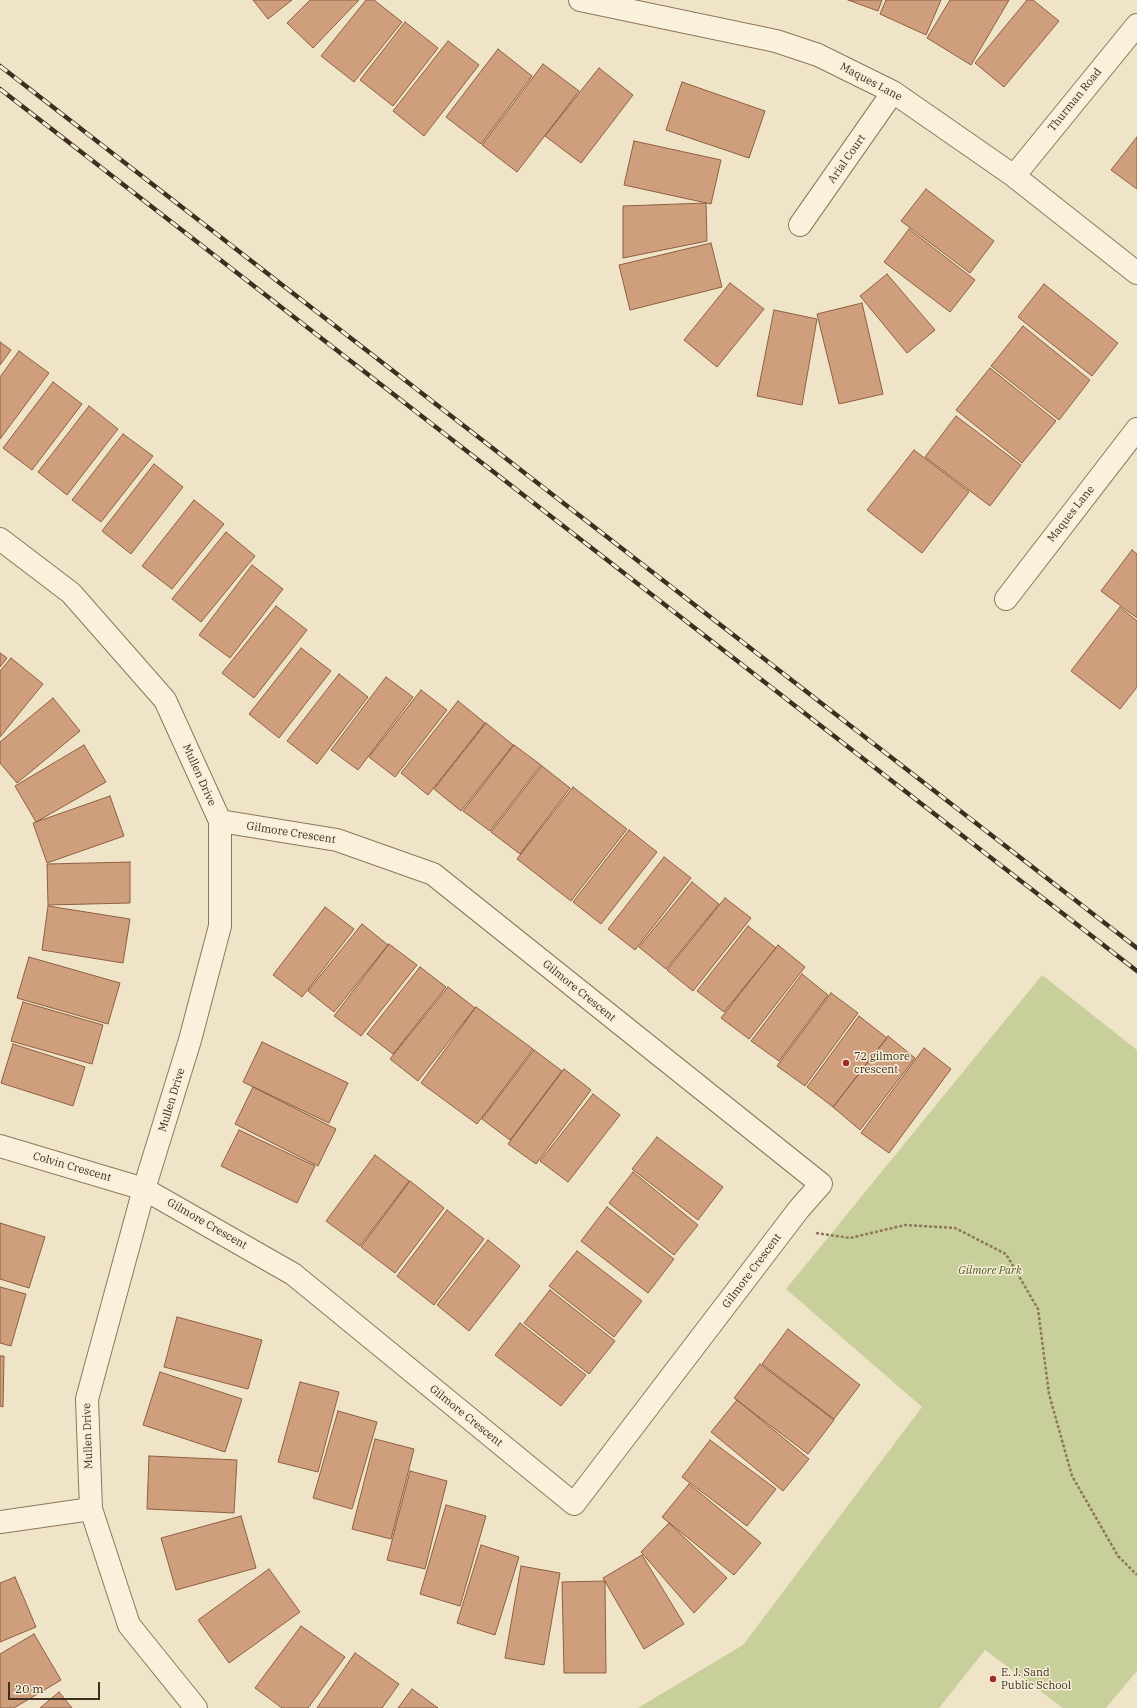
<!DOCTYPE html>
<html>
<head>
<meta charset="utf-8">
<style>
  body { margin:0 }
  #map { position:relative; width:1137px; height:1708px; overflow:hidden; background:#f0e4c8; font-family:"IBM Plex Serif",serif }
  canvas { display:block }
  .scale { position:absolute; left:8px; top:1682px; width:92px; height:18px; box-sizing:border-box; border:2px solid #3d2e20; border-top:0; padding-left:5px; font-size:12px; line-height:14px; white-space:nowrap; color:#3d2e20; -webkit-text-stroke:3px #f7eed8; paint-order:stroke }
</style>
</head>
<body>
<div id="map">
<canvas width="1137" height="1708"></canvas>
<div class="scale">20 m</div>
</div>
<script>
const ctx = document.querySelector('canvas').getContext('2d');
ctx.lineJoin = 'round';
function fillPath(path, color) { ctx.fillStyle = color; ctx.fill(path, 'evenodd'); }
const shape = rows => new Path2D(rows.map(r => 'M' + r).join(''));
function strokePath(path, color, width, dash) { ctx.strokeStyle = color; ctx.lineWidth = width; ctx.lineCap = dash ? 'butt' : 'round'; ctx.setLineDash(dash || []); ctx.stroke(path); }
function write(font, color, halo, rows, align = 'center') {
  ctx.font = font + ' "IBM Plex Serif",serif'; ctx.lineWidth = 3; ctx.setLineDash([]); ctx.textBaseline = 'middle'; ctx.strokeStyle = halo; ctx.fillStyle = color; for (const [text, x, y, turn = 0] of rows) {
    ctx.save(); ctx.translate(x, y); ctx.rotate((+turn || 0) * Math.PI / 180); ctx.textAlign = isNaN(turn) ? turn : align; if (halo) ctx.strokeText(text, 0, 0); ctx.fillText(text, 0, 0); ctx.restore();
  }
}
const green = shape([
  [1042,975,1137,1050,1137,1671,1106,1708,1063,1708,985,1650,939,1708,638,1708,743,1645,922,1407,786,1289]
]);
const building = shape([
  [253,0,292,0,268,19,253,0],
  [310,0,359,0,313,48,287,23,310,0],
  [366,0,374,0,402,22,354,82,321,56,366,0],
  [848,0,882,0,878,11,848,0],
  [886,0,941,0,926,35,880,14,886,0],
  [950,0,1009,0,971,65,927,38,950,0],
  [1027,0,1033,0,1059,21,1004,87,975,63,1027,0],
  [405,22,438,48,393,106,360,80,405,22],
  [448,41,479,65,424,136,393,111,448,41],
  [498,49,532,76,481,144,446,117,498,49],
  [543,64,579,91,517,172,482,145,543,64],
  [599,68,633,95,581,163,545,136,599,68],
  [682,82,765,111,749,158,666,130,682,82],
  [1137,137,1137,189,1111,170,1137,137],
  [634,141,721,160,711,204,624,185,634,141],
  [926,189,994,241,970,273,901,221,926,189],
  [706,203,707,241,623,258,623,206,706,203],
  [909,229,975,280,950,312,884,262,909,229],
  [711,243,722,287,630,310,619,265,711,243],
  [887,274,935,330,907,353,860,296,887,274],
  [730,283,764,309,717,367,684,340,730,283],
  [1044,284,1118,343,1092,376,1018,317,1044,284],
  [862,303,883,394,839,404,817,314,862,303],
  [774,310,817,319,802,405,757,396,774,310],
  [1023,326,1090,380,1059,420,991,366,1023,326],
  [0,342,11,350,0,365,0,342],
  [19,351,49,373,0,439,0,377,19,351],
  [990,368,1056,421,1022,463,956,410,990,368],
  [53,382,82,404,32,470,3,448,53,382],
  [89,406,118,429,67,495,38,472,89,406],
  [956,416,1021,465,990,506,925,457,956,416],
  [123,434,153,456,101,522,72,500,123,434],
  [914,450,969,492,922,553,867,510,914,450],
  [154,464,183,487,131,554,102,531,154,464],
  [194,500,224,524,172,589,142,566,194,500],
  [226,532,255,556,201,622,172,599,226,532],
  [1132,550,1137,554,1137,618,1101,591,1132,550],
  [252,565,283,589,230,658,199,635,252,565],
  [276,606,307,630,254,698,222,673,276,606],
  [1120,607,1137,621,1137,687,1120,709,1071,671,1120,607],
  [301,648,331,671,279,738,249,714,301,648],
  [0,653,7,658,0,667,0,653],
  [11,658,43,684,0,737,0,671,11,658],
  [339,674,368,697,317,764,287,741,339,674],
  [386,677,413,697,358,770,331,750,386,677],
  [421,690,447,710,395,777,369,757,421,690],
  [53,698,80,731,17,783,0,763,0,742,53,698],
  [458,701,485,723,428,795,401,773,458,701],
  [486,723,513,745,461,811,434,789,486,723],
  [84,745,106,782,36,822,15,786,84,745],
  [514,745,541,765,490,831,463,811,514,745],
  [542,766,570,788,520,854,491,832,542,766],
  [573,787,627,829,571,901,517,859,573,787],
  [110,796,124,836,47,863,33,823,110,796],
  [629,830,657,852,601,924,573,902,629,830],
  [664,857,691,878,635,950,608,929,664,857],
  [130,862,130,903,48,905,47,864,130,862],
  [692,882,719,904,666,969,639,947,692,882],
  [725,898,751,918,693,991,667,970,725,898],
  [48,906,130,919,123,963,42,950,48,906],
  [325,907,354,929,302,997,273,975,325,907],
  [362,924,388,945,334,1012,308,991,362,924],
  [748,926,776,948,724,1012,697,991,748,926],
  [389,944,417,965,361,1036,334,1016,389,944],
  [778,945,805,967,749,1039,721,1018,778,945],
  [29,957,120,983,108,1024,17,998,29,957],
  [420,967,446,987,393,1054,367,1034,420,967],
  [802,974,828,995,779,1061,751,1041,802,974],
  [448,987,475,1008,418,1081,390,1059,448,987],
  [831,993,858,1013,805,1086,777,1066,831,993],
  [23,1002,103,1025,92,1064,11,1041,23,1002],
  [476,1007,533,1049,477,1124,421,1083,476,1007],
  [859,1016,887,1038,833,1107,807,1087,859,1016],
  [888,1036,915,1058,860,1130,833,1107,888,1036],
  [262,1042,348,1083,329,1123,243,1082,262,1042],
  [13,1044,85,1067,73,1106,1,1083,13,1044],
  [924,1048,951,1069,889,1153,861,1133,924,1048],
  [534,1050,562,1071,510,1140,482,1119,534,1050],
  [564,1069,591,1090,536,1164,508,1144,564,1069],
  [253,1087,336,1129,318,1166,235,1124,253,1087],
  [593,1094,620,1115,568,1182,540,1161,593,1094],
  [239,1130,315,1166,297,1203,221,1166,239,1130],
  [657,1137,723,1187,698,1220,632,1169,657,1137],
  [375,1155,409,1181,360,1246,326,1221,375,1155],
  [633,1172,698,1225,674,1255,609,1203,633,1172],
  [410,1181,444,1208,395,1273,361,1247,410,1181],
  [607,1207,674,1259,648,1293,581,1241,607,1207],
  [447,1210,484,1239,434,1305,397,1276,447,1210],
  [0,1223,45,1237,29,1288,0,1279,0,1223],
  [488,1240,520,1266,469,1331,437,1305,488,1240],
  [577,1251,642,1301,614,1337,549,1286,577,1251],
  [0,1287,26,1294,11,1346,0,1343,0,1287],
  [550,1290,615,1341,589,1374,524,1323,550,1290],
  [177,1317,262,1340,248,1389,164,1367,177,1317],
  [520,1323,586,1375,561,1406,495,1355,520,1323],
  [788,1329,860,1385,834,1419,762,1364,788,1329],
  [0,1356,4,1356,3,1407,0,1406,0,1356],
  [760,1364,834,1420,808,1454,734,1398,760,1364],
  [160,1372,242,1399,225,1452,143,1425,160,1372],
  [300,1382,339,1392,318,1472,278,1462,300,1382],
  [737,1400,809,1459,783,1491,711,1432,737,1400],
  [338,1411,377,1422,352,1509,313,1498,338,1411],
  [375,1439,414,1449,391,1539,352,1529,375,1439],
  [710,1440,776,1489,747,1526,682,1477,710,1440],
  [149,1456,237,1460,234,1513,147,1509,149,1456],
  [410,1471,447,1481,425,1569,387,1560,410,1471],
  [689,1484,761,1543,734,1575,662,1517,689,1484],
  [446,1505,486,1516,460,1606,420,1594,446,1505],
  [241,1516,256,1568,176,1590,161,1538,241,1516],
  [669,1523,727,1578,694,1613,641,1552,669,1523],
  [481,1545,519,1557,495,1635,457,1623,481,1545],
  [642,1555,684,1624,644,1649,603,1578,642,1555],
  [521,1566,560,1573,544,1665,505,1658,521,1566],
  [269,1569,300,1612,229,1663,198,1620,269,1569],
  [15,1577,36,1627,0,1642,0,1583,15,1577],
  [605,1581,606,1673,564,1673,562,1582,605,1581],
  [301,1626,345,1657,308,1708,282,1708,255,1688,301,1626],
  [34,1634,61,1680,14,1708,0,1708,0,1654,34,1634],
  [355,1653,399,1684,382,1708,317,1708,355,1653],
  [412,1689,438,1708,398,1708,412,1689],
  [59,1692,72,1708,40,1708,59,1692]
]);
const path = shape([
  [816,1233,850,1238,905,1225,955,1228,1006,1254,1038,1309,1049,1394,1072,1476,1118,1556,1137,1575]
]);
const minor = shape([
  [580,0,776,41,818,55,893,92,1014,176,1137,273],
  [1014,176,1137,25],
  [800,225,893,92],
  [1006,599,1137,429],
  [0,1146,144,1189,293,1274,574,1504,799,1209,821,1184,433,874,337,840,220,821],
  [0,1522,91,1509]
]);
const tertiary = shape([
  [0,539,71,593,165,700,220,821,220,926,190,1040,144,1189,87,1399,91,1509,129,1625,196,1708]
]);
const rail = shape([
  [0,66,1137,948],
  [0,89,1137,971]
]);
const markers = [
  [846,1063,4,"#9e2a2b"],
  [993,1679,4,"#9e2a2b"]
];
const streetNames = [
  ["Maques Lane",871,82,28],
  ["Thurman Road",1075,100,-51],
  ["Arial Court",847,159,-55],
  ["Maques Lane",1071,514,-52],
  ["Mullen Drive",199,775,66],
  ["Gilmore Crescent",291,833,9],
  ["Gilmore Crescent",579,991,39],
  ["Mullen Drive",172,1100,-73],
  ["Colvin Crescent",72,1167,16],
  ["Gilmore Crescent",207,1224,30],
  ["Gilmore Crescent",752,1271,-53],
  ["Gilmore Crescent",466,1416,39],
  ["Mullen Drive",88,1436,-92]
];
const poiNames = [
  ["72 gilmore",854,1057],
  ["crescent",854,1070],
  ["E. J. Sand",1001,1673],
  ["Public School",1001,1686]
];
const parkNames = [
  ["Gilmore Park",990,1271]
];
fillPath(green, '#c9cf9b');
fillPath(building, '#cf9f7d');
strokePath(building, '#8d5f41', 1);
strokePath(minor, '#8d765c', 24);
strokePath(tertiary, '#8d765c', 24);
strokePath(path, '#8d765c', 2.5, [3, 2]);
strokePath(minor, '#faf1dc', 22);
strokePath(tertiary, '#faf1dc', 22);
strokePath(rail, '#3d2e20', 4.5);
strokePath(rail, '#f7eed8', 3, [9]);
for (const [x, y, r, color] of markers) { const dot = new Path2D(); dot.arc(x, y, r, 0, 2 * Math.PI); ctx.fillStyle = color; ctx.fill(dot); strokePath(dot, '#f7eed8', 1.5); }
write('11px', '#3d2e20', '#f7eed8', streetNames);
write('11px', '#3d2e20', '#f7eed8', poiNames, 'left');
write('italic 11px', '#4d5a26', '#f7eed8', parkNames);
</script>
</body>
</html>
